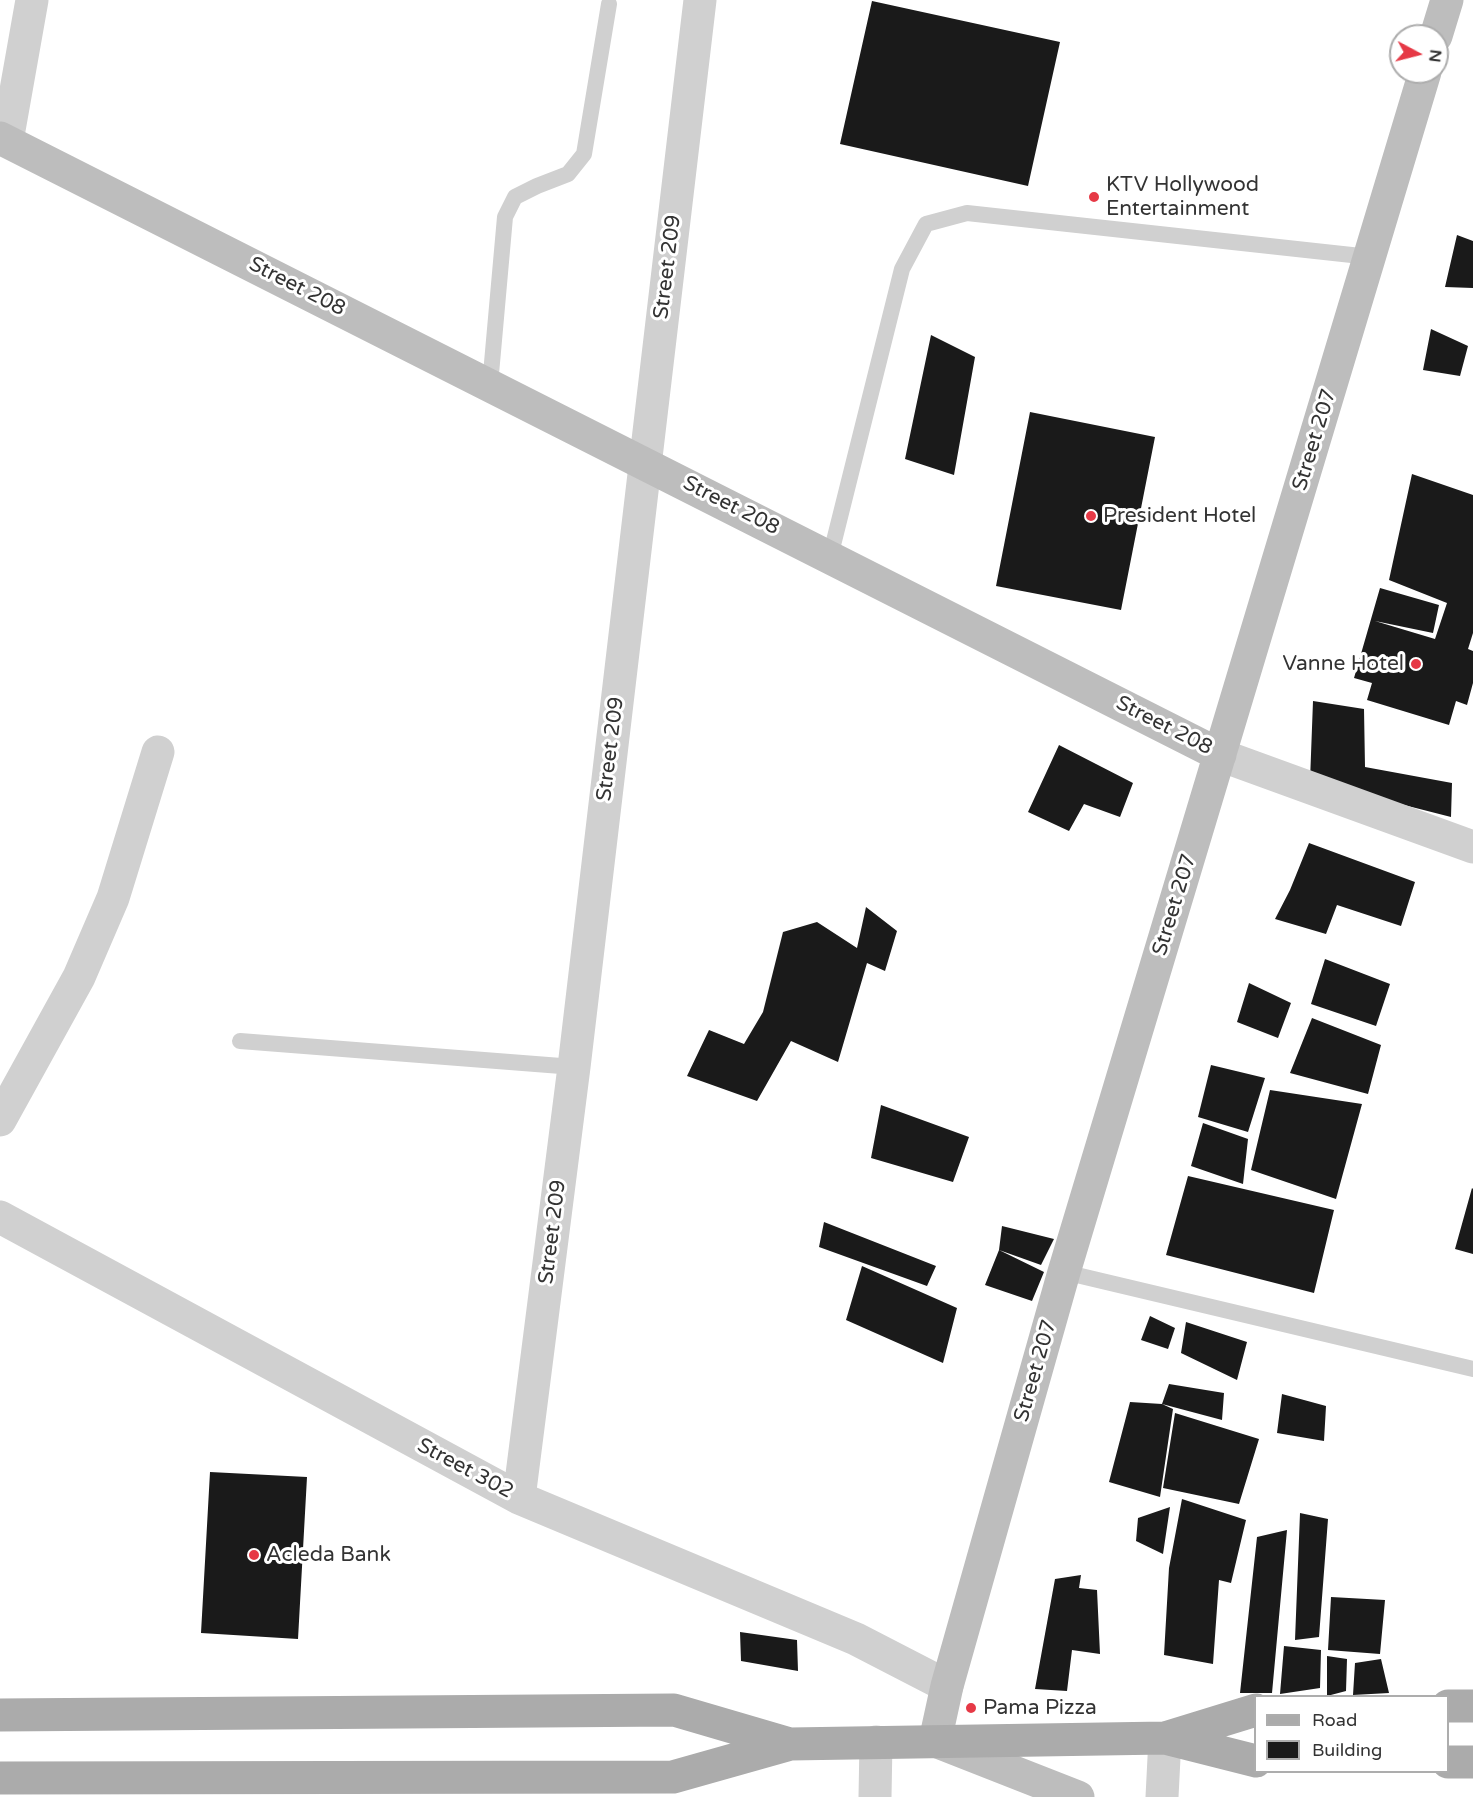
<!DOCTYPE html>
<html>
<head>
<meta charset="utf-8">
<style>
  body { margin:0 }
  #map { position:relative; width:1473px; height:1797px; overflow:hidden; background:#fff; font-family:"Varela Round",sans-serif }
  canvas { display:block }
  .legend { position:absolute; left:1254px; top:1695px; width:195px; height:78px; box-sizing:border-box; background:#fff; border:2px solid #adadad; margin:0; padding:8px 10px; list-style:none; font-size:18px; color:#333 }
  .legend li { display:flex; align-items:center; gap:12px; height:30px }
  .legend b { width:30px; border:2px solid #adadad }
  .north { position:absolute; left:1389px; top:24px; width:60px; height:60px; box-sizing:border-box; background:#fff; border:2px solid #adadad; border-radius:50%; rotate:97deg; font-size:16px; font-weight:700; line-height:24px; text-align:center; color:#333 }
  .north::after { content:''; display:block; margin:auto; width:21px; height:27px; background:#e63946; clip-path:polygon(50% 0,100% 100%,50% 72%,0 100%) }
</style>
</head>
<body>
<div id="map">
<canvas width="1473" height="1797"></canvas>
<ul class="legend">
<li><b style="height:8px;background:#ababab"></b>Road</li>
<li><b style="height:16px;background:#1a1a1a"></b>Building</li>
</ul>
<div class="north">N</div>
</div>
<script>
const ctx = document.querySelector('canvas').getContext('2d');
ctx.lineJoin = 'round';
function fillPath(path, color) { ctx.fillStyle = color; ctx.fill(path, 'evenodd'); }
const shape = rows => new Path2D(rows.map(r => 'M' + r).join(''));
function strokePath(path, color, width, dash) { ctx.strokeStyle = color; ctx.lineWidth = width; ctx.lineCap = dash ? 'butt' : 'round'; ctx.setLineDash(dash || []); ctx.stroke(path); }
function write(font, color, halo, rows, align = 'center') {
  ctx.font = font + ' "Varela Round",sans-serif'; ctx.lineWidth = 6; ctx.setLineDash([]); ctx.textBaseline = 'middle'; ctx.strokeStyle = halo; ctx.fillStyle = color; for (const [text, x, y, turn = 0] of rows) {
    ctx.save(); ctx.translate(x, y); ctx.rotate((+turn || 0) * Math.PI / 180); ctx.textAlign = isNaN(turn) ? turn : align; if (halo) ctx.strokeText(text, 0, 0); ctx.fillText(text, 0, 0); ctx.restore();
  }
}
const building = shape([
  [872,1,1060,42,1028,186,840,144],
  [1457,235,1473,241,1473,288,1445,287],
  [1431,329,1468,346,1460,376,1423,370],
  [931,335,975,357,954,475,905,459],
  [1030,412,1155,437,1121,610,996,586],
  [1412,474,1473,495,1473,633,1468,649,1473,651,1473,683,1467,705,1456,701,1449,725,1367,700,1372,683,1354,678,1380,588,1439,605,1433,633,1375,621,1435,639,1447,603,1389,580],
  [1313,701,1364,709,1365,767,1452,783,1451,817,1310,781],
  [1059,745,1133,783,1120,817,1084,804,1069,831,1028,812],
  [1309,843,1415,882,1401,926,1337,905,1326,934,1275,919,1290,890],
  [866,907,897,931,885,971,867,963,838,1062,791,1041,757,1101,687,1076,709,1030,744,1044,763,1012,783,932,817,922,857,948],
  [1325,959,1390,984,1376,1026,1311,1004],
  [1249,983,1291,1003,1278,1038,1237,1022],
  [1312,1018,1381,1045,1368,1094,1290,1073],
  [1211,1065,1265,1078,1248,1132,1198,1117],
  [1270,1090,1362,1104,1336,1199,1251,1170],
  [881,1105,969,1137,953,1182,871,1158],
  [1203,1123,1248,1139,1243,1184,1191,1166],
  [1188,1176,1334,1210,1314,1293,1166,1255],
  [1472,1188,1473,1189,1473,1254,1455,1249],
  [824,1222,936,1266,927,1286,819,1247],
  [1002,1226,1054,1239,1041,1265,999,1250],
  [999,1250,1044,1272,1032,1301,985,1285],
  [862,1266,957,1308,943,1363,846,1320],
  [1150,1316,1175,1328,1168,1349,1141,1340],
  [1186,1322,1247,1342,1237,1380,1181,1353],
  [1169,1384,1224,1393,1222,1420,1162,1404],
  [1282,1394,1326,1406,1324,1441,1277,1433],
  [1130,1402,1162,1404,1173,1409,1160,1497,1109,1482],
  [1175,1413,1259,1439,1239,1504,1163,1488],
  [210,1472,307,1477,298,1639,201,1633],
  [1182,1499,1246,1520,1231,1583,1219,1580,1213,1664,1164,1655,1169,1568],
  [1170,1507,1163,1554,1136,1541,1138,1518],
  [1300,1513,1328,1519,1319,1637,1295,1640],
  [1287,1530,1272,1693,1240,1693,1257,1537],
  [1081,1575,1079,1588,1097,1590,1100,1654,1072,1650,1067,1691,1035,1689,1055,1579],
  [1331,1597,1385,1600,1380,1654,1328,1650],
  [740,1632,797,1640,798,1671,741,1661],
  [1284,1646,1321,1650,1320,1688,1280,1694],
  [1327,1656,1347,1659,1346,1691,1327,1696],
  [1381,1659,1389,1693,1353,1695,1355,1663]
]);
const lane = shape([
  [490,385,505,217,515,197,537,186,568,174,584,154,609,4],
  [830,557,902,269,926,224,967,213,1370,257],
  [240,1041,574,1067],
  [1064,1272,1473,1369]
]);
const street = shape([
  [7,141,32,0],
  [1220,755,1473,847],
  [0,1120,79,977,113,898,158,752],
  [0,1217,519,1498,856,1639,947,1686],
  [519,1498,574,1067,700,0],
  [875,1797,876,1742],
  [1162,1797,1165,1738]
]);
const secondary = shape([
  [1436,36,1447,0],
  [0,138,1220,755],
  [1078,1797,935,1741,947,1686,1064,1272,1425,72]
]);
const primary = shape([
  [1448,1706,1473,1706],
  [0,1715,674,1710,790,1744],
  [1165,1738,1256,1710],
  [1448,1762,1473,1762],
  [0,1778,673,1777,790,1744,1165,1738,1256,1761]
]);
const markers = [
  [1094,197,6,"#e63946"],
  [1091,516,6,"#e63946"],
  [1416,664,6,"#e63946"],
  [254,1555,6,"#e63946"],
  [971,1708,6,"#e63946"]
];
const poiNames = [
  ["KTV Hollywood",1106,185],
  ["Entertainment",1106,209],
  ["President Hotel",1103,516],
  ["Vanne Hotel",1404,664,"right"],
  ["Acleda Bank",266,1555],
  ["Pama Pizza",983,1708]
];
const streetNames = [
  ["Street 209",668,267,-83],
  ["Street 208",297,287,27],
  ["Street 207",1315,440,-73],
  ["Street 208",731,506,27],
  ["Street 208",1164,726,27],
  ["Street 209",611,749,-83],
  ["Street 207",1175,905,-73],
  ["Street 209",553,1232,-83],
  ["Street 207",1036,1371,-74],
  ["Street 302",465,1469,28]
];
fillPath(building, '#1a1a1a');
strokePath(lane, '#d0d0d0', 16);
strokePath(street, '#d0d0d0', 33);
strokePath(secondary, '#bdbdbd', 33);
strokePath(primary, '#ababab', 33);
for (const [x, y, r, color] of markers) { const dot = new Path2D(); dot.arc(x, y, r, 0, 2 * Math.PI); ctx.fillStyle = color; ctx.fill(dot); strokePath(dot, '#fff', 2); }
write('21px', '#333', '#fff', poiNames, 'left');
write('21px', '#333', '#fff', streetNames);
</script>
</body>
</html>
